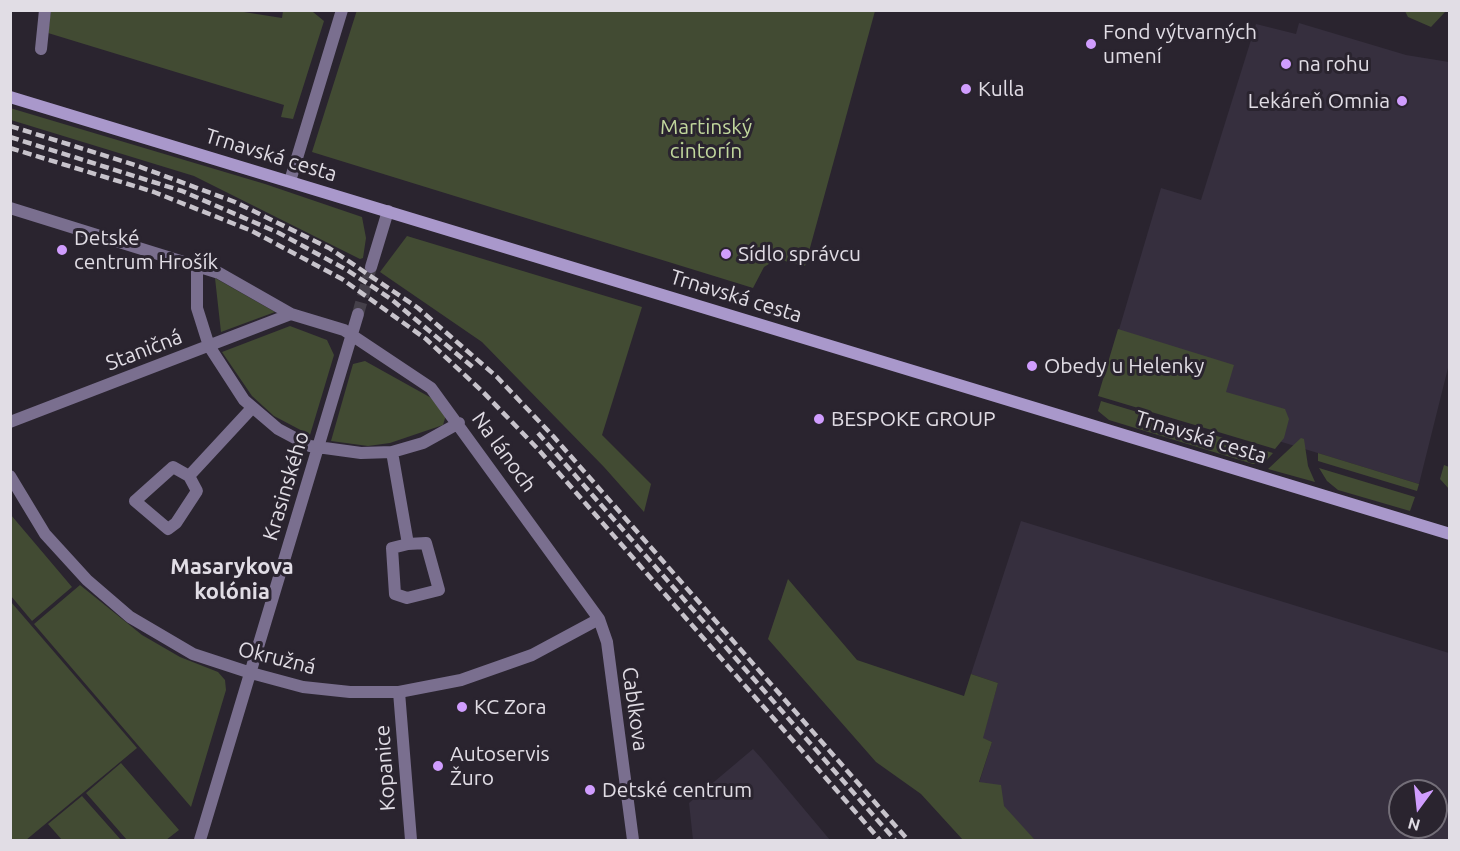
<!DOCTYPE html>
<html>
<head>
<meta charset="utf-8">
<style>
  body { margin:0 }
  #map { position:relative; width:1460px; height:851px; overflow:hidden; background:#2a242f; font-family:Ubuntu,sans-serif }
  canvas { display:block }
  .frame { position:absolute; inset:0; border:12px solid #e1dde5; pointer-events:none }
  .north { position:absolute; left:1388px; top:779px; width:60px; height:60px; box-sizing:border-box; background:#2a242f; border:2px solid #736e78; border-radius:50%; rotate:195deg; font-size:16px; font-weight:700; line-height:24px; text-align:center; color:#e1dde5 }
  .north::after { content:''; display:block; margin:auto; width:21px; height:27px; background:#d09dfe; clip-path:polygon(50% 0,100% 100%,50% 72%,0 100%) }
</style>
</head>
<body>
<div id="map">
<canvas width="1460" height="851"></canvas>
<div class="frame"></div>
<div class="north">N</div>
</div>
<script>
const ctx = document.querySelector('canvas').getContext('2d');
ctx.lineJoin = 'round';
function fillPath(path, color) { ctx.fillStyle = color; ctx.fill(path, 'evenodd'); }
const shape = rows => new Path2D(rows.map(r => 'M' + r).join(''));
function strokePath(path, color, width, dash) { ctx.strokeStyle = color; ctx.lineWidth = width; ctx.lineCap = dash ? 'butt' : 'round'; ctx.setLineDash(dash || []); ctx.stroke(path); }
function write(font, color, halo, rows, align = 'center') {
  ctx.font = font + ' Ubuntu,sans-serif'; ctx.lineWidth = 6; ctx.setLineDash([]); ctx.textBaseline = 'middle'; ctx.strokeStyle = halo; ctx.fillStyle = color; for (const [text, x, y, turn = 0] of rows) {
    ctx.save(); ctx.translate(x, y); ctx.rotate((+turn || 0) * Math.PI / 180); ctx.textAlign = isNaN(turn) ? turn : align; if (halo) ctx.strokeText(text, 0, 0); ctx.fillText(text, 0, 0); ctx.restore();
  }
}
const built = shape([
  [1299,23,1406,55,1449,62,1449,364,1419,484,1102,387,1161,188,1201,200,1256,24,1296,34],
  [1021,521,1449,653,1449,840,1035,840,979,783,992,742,982,738,998,683,971,674],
  [1400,791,1436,791,1436,827,1400,827],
  [753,749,762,759,830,840,693,840,689,803]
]);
const green = shape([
  [51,10,231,10,282,18,283,11,305,10,313,12,324,21,293,119,281,117,284,105,48,33],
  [357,10,875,10,875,11,805,266,777,259,764,267,753,288,312,152],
  [1405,11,1446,11,1431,27,1408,17],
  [10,108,265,184,362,217,366,238,363,258,360,259,194,176,11,120],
  [407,236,642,307,602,435,651,484,644,512,604,467,482,342,380,272],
  [215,278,275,312,221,332],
  [290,326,327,340,334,355,310,435,274,416,252,396,222,352],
  [1118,329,1234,365,1226,392,1285,409,1289,419,1284,438,1275,449,1098,396],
  [365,361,435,400,446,415,443,425,390,443,368,446,331,441,353,364],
  [1101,401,1273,453,1265,462,1253,464,1109,420,1098,411],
  [1301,438,1304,439,1308,466,1315,482,1268,469],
  [1318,453,1419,484,1417,491,1318,461],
  [1444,465,1449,467,1449,489,1440,479],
  [1319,468,1415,497,1410,511,1338,490,1327,481],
  [11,515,72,587,32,621,11,596],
  [788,579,857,660,964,696,971,674,998,683,983,738,992,742,979,782,1001,785,1004,806,1035,840,963,840,921,794,876,762,768,639],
  [80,585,142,635,180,657,218,672,225,680,226,690,191,807,34,624],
  [11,602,137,748,26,840,11,840],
  [121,763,179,830,166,840,127,840,86,793],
  [82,796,121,840,62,840,48,824]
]);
const minorTunnel = shape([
  [358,314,371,267]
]);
const minor = shape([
  [41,49,45,10],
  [290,181,342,10],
  [10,208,219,273,291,314,344,330,431,388,599,619,607,642,633,840],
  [197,265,197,308,209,346,244,400,278,429,310,446,361,453,392,452,423,443,459,423],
  [371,267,388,211],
  [10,422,291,314],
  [392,452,408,544,392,548,395,594,407,598,439,590,426,543,408,544],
  [10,476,45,534,87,580,130,617,193,654,251,673,303,687,350,692,399,692,461,680,532,655,599,619],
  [189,476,197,491,176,523,168,529,135,501,173,467,189,476,252,408],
  [399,692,411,840],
  [200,840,358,314]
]);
const secondary = shape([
  [10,97,1450,534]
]);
const rail = shape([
  [10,126,135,165,235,202,329,248,418,308,497,377,553,436,908,840],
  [10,137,182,191,279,233,347,270,391,299,475,369],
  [10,148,154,192,252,231,342,279,426,339,483,392,537,448,880,840],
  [538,433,895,840]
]);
const markers = [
  [1091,44,6,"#d09dfe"],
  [1286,64,6,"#d09dfe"],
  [966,89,6,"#d09dfe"],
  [1402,101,6,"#d09dfe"],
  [62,250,6,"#d09dfe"],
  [726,254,6,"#d09dfe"],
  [1032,366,6,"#d09dfe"],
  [819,419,6,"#d09dfe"],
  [462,707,6,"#d09dfe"],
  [438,766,6,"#d09dfe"],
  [590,790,6,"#d09dfe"]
];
const poiNames = [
  ["Fond výtvarných",1103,32],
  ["umení",1103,56],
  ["na rohu",1298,64],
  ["Kulla",978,89],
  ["Lekáreň Omnia",1390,101,"right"],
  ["Detské",74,238],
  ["centrum Hrošík",74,262],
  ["Sídlo správcu",738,254],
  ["Obedy u Helenky",1044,366],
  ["BESPOKE GROUP",831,419],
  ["KC Zora",474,707],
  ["Autoservis",450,754],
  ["Žuro",450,778],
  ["Detské centrum",602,790]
];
const parkNames = [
  ["Martinský",706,127],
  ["cintorín",706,151]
];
const streetNames = [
  ["Trnavská cesta",271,155,17],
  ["Trnavská cesta",736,296,17],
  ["Staničná",144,350,-21],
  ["Trnavská cesta",1201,437,17],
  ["Na lánoch",504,452,54],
  ["Krasinského",286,486,-73],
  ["Okružná",277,658,14],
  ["Cablkova",635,709,82],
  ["Kopanice",385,768,-94]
];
const neighbourhoodNames = [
  ["Masarykova",232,567],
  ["kolónia",232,592]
];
fillPath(built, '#362f3e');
fillPath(green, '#424b33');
strokePath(minorTunnel, '#45404a', 12, [12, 6]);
strokePath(minor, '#7a6f8f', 12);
strokePath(secondary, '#a998cb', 12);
strokePath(rail, '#c7c3cb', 4.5, [9, 4.5]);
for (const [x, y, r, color] of markers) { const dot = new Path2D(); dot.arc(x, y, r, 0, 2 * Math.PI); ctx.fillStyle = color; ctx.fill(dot); strokePath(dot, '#2a242f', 2); }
write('21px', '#e1dde5', '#2a242f', poiNames, 'left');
write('21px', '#c1d79d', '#2a242f', parkNames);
write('21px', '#e1dde5', '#2a242f', streetNames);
write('bold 22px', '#e1dde5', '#2a242f', neighbourhoodNames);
</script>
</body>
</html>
